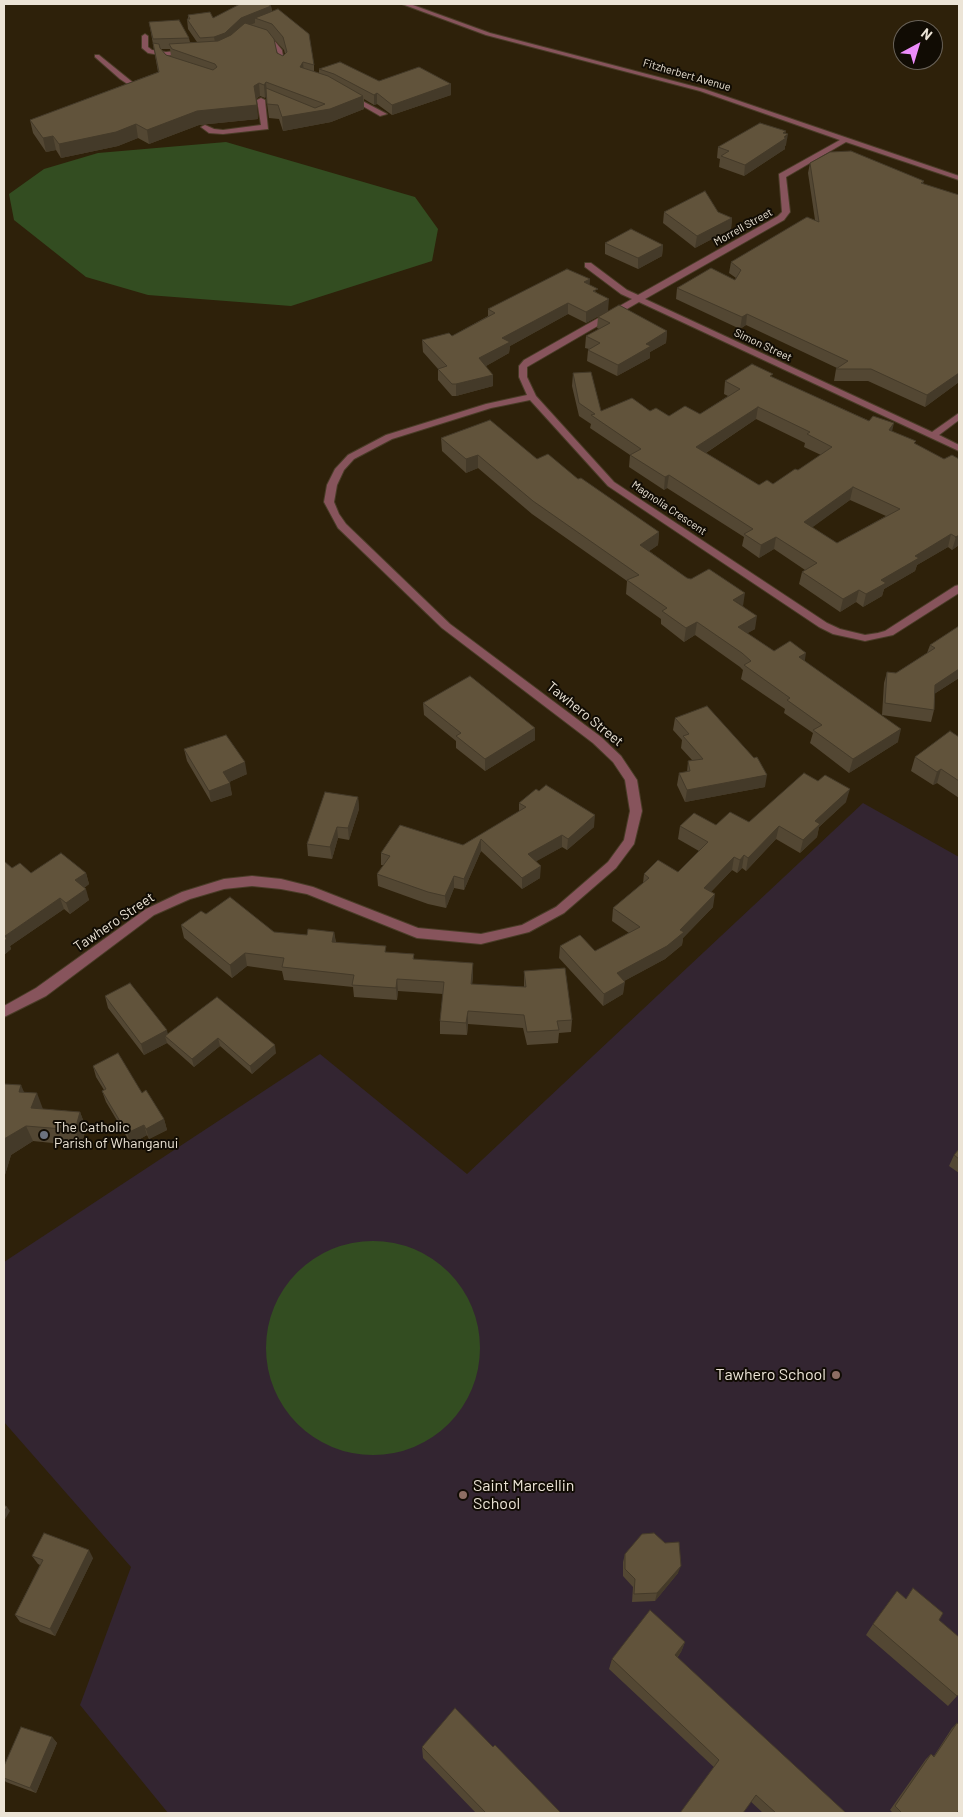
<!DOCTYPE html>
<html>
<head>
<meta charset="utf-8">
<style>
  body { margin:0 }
  #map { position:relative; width:963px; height:1817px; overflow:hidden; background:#2e210a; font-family:Barlow,sans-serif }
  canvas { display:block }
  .frame { position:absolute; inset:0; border:5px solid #ece4d6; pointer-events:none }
  .north { position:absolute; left:893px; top:20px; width:50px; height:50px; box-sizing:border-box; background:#110c04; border:1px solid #696258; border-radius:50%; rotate:39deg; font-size:14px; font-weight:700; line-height:20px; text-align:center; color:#ece4d6 }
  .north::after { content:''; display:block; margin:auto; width:18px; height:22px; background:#ec8cfa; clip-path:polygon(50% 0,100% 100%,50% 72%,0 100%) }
</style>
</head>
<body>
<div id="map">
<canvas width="963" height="1817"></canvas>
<div class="frame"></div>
<div class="north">N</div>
</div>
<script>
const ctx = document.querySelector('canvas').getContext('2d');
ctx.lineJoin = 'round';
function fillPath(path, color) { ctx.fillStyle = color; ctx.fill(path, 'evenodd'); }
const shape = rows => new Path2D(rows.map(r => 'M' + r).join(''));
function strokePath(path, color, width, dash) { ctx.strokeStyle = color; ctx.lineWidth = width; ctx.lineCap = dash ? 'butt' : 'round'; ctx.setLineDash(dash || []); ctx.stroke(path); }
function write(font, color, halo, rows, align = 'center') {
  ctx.font = font + ' Barlow,sans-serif'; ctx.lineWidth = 4; ctx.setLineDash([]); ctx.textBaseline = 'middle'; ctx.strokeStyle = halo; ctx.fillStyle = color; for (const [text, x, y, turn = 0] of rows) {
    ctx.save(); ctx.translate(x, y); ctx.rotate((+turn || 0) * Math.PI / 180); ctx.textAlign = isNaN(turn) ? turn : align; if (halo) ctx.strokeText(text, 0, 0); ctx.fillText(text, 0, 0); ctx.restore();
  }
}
const education = shape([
  [863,803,959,857,959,1813,168,1813,80,1705,131,1567,4,1422,4,1262,320,1054,467,1174]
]);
const green = shape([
  [226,142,415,197,438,229,432,261,291,306,148,295,86,277,14,220,9,194,44,169,98,153],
  '266 1348a107 107 0 1 1 214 0a107 107 0 1 1-214 0Z'
]);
const minor = shape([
  [402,4,410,4,490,33,704,89,959,176,959,180,846,142,786,177,790,212,784,220,645,299,932,432,959,413,959,420,939,435,959,445,959,451,639,302,527,367,527,377,536,396,614,482,827,623,840,629,865,635,878,633,885,631,955,586,959,585,959,593,893,635,865,641,833,634,819,627,608,486,530,400,491,408,392,439,354,459,344,470,337,485,334,502,339,514,346,524,450,624,601,737,621,756,637,780,642,811,634,844,616,868,564,913,529,932,481,944,417,938,307,894,281,889,252,886,224,889,190,899,154,915,46,996,4,1017,4,1006,36,988,146,909,182,892,224,879,252,876,281,879,313,887,418,928,481,934,522,925,556,907,608,862,624,840,630,811,625,780,613,762,593,743,442,628,338,528,324,502,327,485,335,469,348,455,386,435,486,404,527,395,519,377,519,366,524,360,632,299,621,294,585,267,585,263,591,263,627,290,638,295,778,216,782,212,779,174,840,140,700,91,486,35,402,4],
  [145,34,148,36,148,47,152,50,166,52,186,50,189,52,166,56,148,53,142,48,142,36,145,34],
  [260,34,264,34,273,39,282,50,285,67,281,67,277,51,269,41,260,36,260,34],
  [95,55,99,55,136,85,136,87,132,87,120,79,95,57,95,55],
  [347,95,351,95,387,114,380,116,347,97,347,95],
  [261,98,265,100,268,129,223,134,209,133,201,127,205,125,214,129,223,130,261,125,257,100,261,98]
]);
const wall = shape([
  [271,6,272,11,314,65,314,72,319,73,319,69,379,81,451,84,451,95,392,115,377,104,374,105,364,99,364,109,331,122,283,131,279,119,269,118,266,96,265,98,260,96,256,99,258,119,199,125,149,144,138,138,118,146,61,158,56,150,46,152,33,133,30,120,158,72,149,22,189,38,190,42,197,42,188,29,187,19,188,19,188,15,213,18],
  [272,37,284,50,285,54,283,56,277,53],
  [161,49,170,49,171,56,166,55],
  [785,133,786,145,785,146,785,149,744,176,719,167,720,159,717,158,718,147],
  [810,163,924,181,923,183,959,382,925,407,868,381,834,381,836,369,837,368,746,325,740,329,676,299,677,288,735,280,736,278,729,273,731,262,815,220,808,173],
  [664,212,718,212,732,218,731,229,695,248,663,223],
  [605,243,663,245,662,256,638,269,605,254],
  [590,279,589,285,597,293,608,311,586,323,568,314,510,346,509,353,486,366,493,386,456,396,452,396,438,380,438,369,423,352,422,340,452,336,488,316,488,309],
  [598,317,667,331,666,343,650,352,650,358,617,376,587,361,588,350,589,349,585,348,586,336,599,329,597,328],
  [573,373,601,411,650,411,669,416,700,414,728,396,724,394,725,381,772,377,892,431,915,444,959,545,952,550,948,547,917,565,915,571,884,589,882,596,863,607,856,602,840,612,799,584,802,572,805,570,774,549,759,558,742,546,744,537,667,488,664,490,629,467,630,455,590,428,591,424,579,416,572,386],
  [756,419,805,443,804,447,821,455,798,470,773,484,759,485,706,453],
  [850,500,886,516,837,543,812,527],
  [441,438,537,459,578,479,659,532,658,545,649,551,687,578,743,606,755,629,747,633,774,651,805,661,898,742,849,773,810,743,813,733,784,713,785,709,741,679,743,670,740,667,695,635,684,642,661,624,661,619,626,594,627,581,532,514,478,468,466,473,442,451],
  [959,626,959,678,934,694,934,710,931,722,882,715,884,683,887,672,896,673,927,653,930,645],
  [423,703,535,740,485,771,456,748,456,741,424,715],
  [675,718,765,787,685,802,677,785,679,773,687,772,688,761,692,760,681,748,682,740,673,730],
  [959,737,959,798,937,783,933,785,911,771,915,757],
  [184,749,247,774,229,782,232,795,211,802,187,761],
  [358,797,359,809,349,840,338,838,332,859,308,856,307,844],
  [846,802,819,827,817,837,800,853,776,839,746,871,742,868,737,873,732,870,711,892,713,907,683,938,682,945,665,959,624,981,623,994,603,1006,559,958,560,946,595,951,629,933,612,921,613,908,643,883,644,874,678,872,699,851,678,839,680,826,716,825,749,822],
  [519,803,594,827,567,850,562,847,536,861,540,878,522,889,481,851,464,890,454,888,446,908,428,904,378,886,377,874,384,865,381,865,381,853,463,845,519,812],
  [12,868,31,873,86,873,89,884,84,888,89,900,70,914,64,909,10,946,11,949,4,955],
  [206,914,274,932,307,935,334,932,336,942,386,952,414,954,414,960,473,976,472,984,524,987,524,971,572,1020,571,1032,559,1033,558,1043,527,1045,523,1028,468,1024,467,1035,440,1034,440,1021,443,994,398,991,397,1000,354,997,353,987,284,980,282,971,247,966,232,978,184,938,181,925],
  [105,996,168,1034,217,997,276,1053,252,1074,220,1046,194,1067,168,1044,167,1043,144,1055,108,1008],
  [93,1066,142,1093,164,1119,167,1130,149,1139,147,1135,131,1144,106,1102,102,1091,104,1090,96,1077],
  [4,1084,24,1092,43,1109,80,1112,86,1128,81,1146,33,1141,11,1155,4,1178],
  [959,1149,959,1173,949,1166,954,1155],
  [625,1554,678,1573,655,1601,632,1602,633,1587,623,1576,623,1562],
  [32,1556,93,1558,55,1636,20,1622,15,1615,40,1565,38,1564],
  [906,1599,939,1620,957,1696,948,1706,866,1635,873,1624],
  [685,1642,681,1652,677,1658,846,1813,763,1813,609,1669,612,1659],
  [957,1723,957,1813,893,1813,890,1810,926,1759,931,1754,934,1756,952,1728],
  [52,1737,57,1743,36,1793,6,1782,4,1780,4,1766],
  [422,1747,493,1747,561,1813,476,1813,423,1758]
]);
const shadedWall = shape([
  [271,6,272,16,255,18,255,23,242,28,216,47,214,37,241,18],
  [303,62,304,75,300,67],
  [266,82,267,95,265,98,264,85],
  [259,83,260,96,255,99,254,86],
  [451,84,451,95,392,115,392,105],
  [377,93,377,104,374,105,374,95],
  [363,96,364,109,331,122,283,131,282,117],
  [257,105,258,119,199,125,149,144,147,130,197,111],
  [136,124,138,138,118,146,61,158,59,144],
  [786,131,785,137,788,134,786,145,785,146,785,149,744,176,745,165],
  [53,136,56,150,46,152,43,138],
  [732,218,731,229,695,248,697,236],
  [663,245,662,256,638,269,638,258],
  [590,279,589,291,584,282],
  [609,299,608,311,586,323,586,312],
  [568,303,568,314,510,346,509,353,479,370,479,358,502,338],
  [747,314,746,325,740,329,742,317],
  [667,331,666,343,650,352,650,358,617,376,618,365,646,344],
  [959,373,959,382,925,407,927,395],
  [493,375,493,386,456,396,456,384],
  [758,407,756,419,695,460,696,447],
  [894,423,891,436,889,430],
  [478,455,478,468,466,473,466,459],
  [669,475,667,488,664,490,665,477],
  [853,487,850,500,802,535,804,522],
  [659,532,658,545,639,558,640,545],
  [951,534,948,547,917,565,915,571,884,589,882,596,863,607,866,594,881,580,915,556],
  [959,535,959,545,952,550,956,537],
  [776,537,774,549,759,558,761,545],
  [859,590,856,602,840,612,843,599],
  [745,593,743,606,733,600],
  [757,616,755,629,736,640,738,627],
  [697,622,695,635,684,642,686,628],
  [806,653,804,666,799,657],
  [959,669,959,678,931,696,935,685],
  [535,728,535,740,485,771,485,759],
  [901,729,898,742,849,773,853,759],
  [245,762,247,774,225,784,223,772],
  [941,769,937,783,933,785,937,772],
  [767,775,765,787,685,802,687,790],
  [230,783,232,795,211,802,209,791],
  [850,789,846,802,819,827,817,837,800,853,803,840,815,821],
  [358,797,359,809,349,840,348,828],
  [595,815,594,827,567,850,568,839],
  [779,826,776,839,746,871,748,858],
  [337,827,338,838,332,859,330,847],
  [562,835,562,847,528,866,528,854],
  [481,839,481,851,464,890,464,879],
  [744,855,742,868,737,873,740,860],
  [734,857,732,870,702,901,704,888],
  [541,866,540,878,522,889,522,878],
  [86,873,89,884,79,892,75,880],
  [454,876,454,888,446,908,445,896],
  [86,889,89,900,70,914,66,903],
  [715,894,713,907,683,938,682,945,665,959,615,986,617,973,680,930],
  [60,898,64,909,10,946,11,949,4,955,4,941,5,936],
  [334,932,336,945,332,942],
  [245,953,247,966,232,978,230,965],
  [473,963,473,976,471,996,471,984],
  [397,979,398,991,397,1000,396,988],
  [625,982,623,994,603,1006,604,994],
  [468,1011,468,1024,467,1035,466,1023],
  [167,1030,169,1039,165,1036,167,1043,144,1055,141,1044],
  [218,1038,220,1046,194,1067,192,1059],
  [275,1045,276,1053,252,1074,250,1066],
  [21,1085,28,1101,19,1092],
  [37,1093,43,1109,31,1108],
  [80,1112,86,1128,81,1146,75,1130],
  [164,1119,167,1130,149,1139,146,1129],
  [144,1125,147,1135,131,1144,127,1133],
  [26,1126,33,1141,11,1155,4,1178,4,1139],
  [7,1507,10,1511,4,1521,4,1512],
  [89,1550,93,1558,55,1636,50,1629],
  [681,1566,678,1573,655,1601,657,1593],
  [685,1642,681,1652,671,1665,675,1655],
  [52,1737,57,1743,36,1793,30,1788]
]);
const building = shape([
  [240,4,268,4,271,6,241,18,225,33,214,37,200,38,187,19,190,19,188,15,210,12,213,18,240,4],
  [278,9,309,34,314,65,303,62,300,67,328,76,363,96,330,109,282,117,278,105,267,104,266,88,315,108,325,104,266,82,264,85,259,83,254,86,257,105,197,111,147,130,136,124,116,132,59,144,53,136,43,138,30,120,159,72,153,43,159,44,160,48,166,55,213,70,217,67,215,64,172,49,169,44,218,41,231,35,245,23,267,30,274,39,277,53,283,56,287,52,283,37,272,24,255,18,278,9],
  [179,20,189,38,153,39,149,22,179,20],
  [340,62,379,81,419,67,451,84,392,105,377,93,374,95,334,74,319,69,340,62],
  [760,123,786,131,783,133,788,134,784,137,786,138,745,165,721,156,729,151,718,147,760,123],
  [851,151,924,181,921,183,959,195,959,373,927,395,871,369,836,369,848,361,747,314,742,317,677,288,711,268,735,280,741,270,731,262,807,217,819,222,810,163,830,152,851,151],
  [705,191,718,212,732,218,697,236,664,212,705,191],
  [631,229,663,245,638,258,605,243,631,229],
  [567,269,590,279,584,282,598,289,593,291,609,299,586,312,568,303,502,338,510,342,479,358,493,375,456,384,452,384,438,369,447,366,422,340,449,333,452,336,495,313,488,309,567,269],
  [619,305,667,331,646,344,651,346,618,365,588,350,600,343,586,336,610,323,598,317,619,305],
  [752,364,773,374,770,376,869,421,873,416,894,423,889,430,916,441,914,443,944,459,952,455,959,459,959,535,956,537,951,534,915,556,919,558,881,580,886,583,866,594,859,590,843,599,802,572,817,563,776,537,761,545,744,534,753,529,669,475,665,477,630,455,641,449,591,415,595,414,579,403,573,373,591,372,601,411,632,398,650,411,656,408,669,416,685,406,700,414,740,389,725,381,752,364],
  [758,407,810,432,807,434,832,447,798,470,795,469,773,484,767,480,759,485,696,447,758,407],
  [853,487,900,509,837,543,804,522,853,487],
  [490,420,537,459,548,454,578,479,581,478,659,532,640,545,687,578,691,579,709,569,745,593,733,600,757,616,738,627,774,651,790,641,806,653,799,657,901,729,853,759,813,730,822,725,787,700,790,698,744,665,751,661,742,653,697,622,686,628,662,611,667,608,627,580,639,575,533,501,478,455,466,459,441,438,490,420],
  [959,626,959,669,935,685,934,710,885,703,887,672,896,673,935,648,930,645,959,626],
  [470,676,535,728,485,759,456,736,461,733,423,703,470,676],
  [707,706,754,758,757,757,767,775,687,790,679,773,690,771,688,761,703,759,683,736,689,734,675,718,707,706],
  [950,731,959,737,959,781,941,769,937,772,915,757,950,731],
  [226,735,245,762,223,772,230,783,209,791,184,749,226,735],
  [804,773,818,781,825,775,850,789,815,821,820,824,803,840,779,826,748,858,744,855,740,860,734,857,704,888,715,894,680,930,684,932,667,946,617,973,625,982,604,994,560,946,580,935,595,951,640,927,613,908,649,878,644,874,658,860,678,872,708,842,680,826,694,813,716,825,730,812,749,822,804,773],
  [546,785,595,815,568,839,562,835,528,854,541,866,522,878,481,839,464,879,454,876,445,896,428,892,377,874,390,856,381,853,400,825,463,845,526,807,519,803,536,789,539,791,546,785],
  [325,792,358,797,348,828,337,827,330,847,307,844,325,792],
  [61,853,86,873,75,880,86,889,66,903,60,898,5,936,7,939,4,941,4,861,12,868,20,863,31,873,61,853],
  [230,897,274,932,307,935,308,929,334,932,332,942,386,946,385,952,414,954,413,959,473,963,471,984,526,987,524,971,565,968,572,1020,557,1021,559,1030,527,1032,524,1015,468,1011,466,1023,440,1021,444,982,397,979,396,988,352,985,354,975,282,967,284,958,245,953,230,965,181,925,201,911,206,914,230,897],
  [130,983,167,1030,141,1044,105,996,130,983],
  [217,997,275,1045,250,1066,218,1038,192,1059,165,1036,217,997],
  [118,1053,142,1093,146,1090,164,1119,146,1129,144,1125,127,1133,102,1091,106,1089,93,1066,118,1053],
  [4,1084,21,1085,19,1092,37,1093,31,1108,80,1112,75,1130,26,1126,4,1139,4,1140,4,1084],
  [959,1149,959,1159,954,1155,959,1149],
  [4,1505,7,1507,4,1512,4,1505],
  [44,1533,89,1550,50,1629,15,1615,43,1560,32,1556,44,1533],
  [654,1533,665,1543,679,1542,681,1566,657,1593,634,1594,635,1579,625,1569,625,1554,642,1534,654,1533],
  [913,1588,943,1613,939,1620,959,1637,959,1694,957,1696,873,1624,897,1591,906,1599,913,1588],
  [650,1610,685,1642,675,1655,846,1813,776,1813,756,1795,743,1813,680,1813,719,1760,612,1659,650,1610],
  [455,1708,493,1747,495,1745,561,1813,486,1813,422,1747,455,1708],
  [957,1723,959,1725,959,1810,957,1813,902,1813,895,1806,931,1754,934,1757,957,1723],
  [21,1727,52,1737,30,1788,4,1778,4,1766,21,1727]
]);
const markers = [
  [44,1135,5,"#6b7280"],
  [836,1375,5,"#8d6e63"],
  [463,1495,5,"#8d6e63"]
];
const farStreetnames = [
  ["Fitzherbert Avenue",687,75,16],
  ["Morrell Street",743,227,-29],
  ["Simon Street",763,345,25],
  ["Magnolia Crescent",669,508,34]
];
const streetNames = [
  ["Tawhero Street",585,714,39],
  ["Tawhero Street",114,922,-34]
];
const poiNames = [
  ["The Catholic",54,1127],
  ["Parish of Whanganui",54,1143]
];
const nearPoinames = [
  ["Tawhero School",826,1375],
  ["Saint Marcellin",473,1486,"left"],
  ["School",473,1504,"left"]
];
fillPath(education, '#332531');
fillPath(green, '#334d21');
strokePath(minor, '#493c27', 2);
fillPath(minor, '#87545c');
fillPath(wall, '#534733');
fillPath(shadedWall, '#443a29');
fillPath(building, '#61533b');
strokePath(building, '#443a29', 1);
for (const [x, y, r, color] of markers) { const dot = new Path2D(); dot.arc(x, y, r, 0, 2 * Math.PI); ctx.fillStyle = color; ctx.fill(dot); strokePath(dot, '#110c04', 2); }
write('11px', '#ece4d6', '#110c04', farStreetnames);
write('14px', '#ece4d6', '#110c04', streetNames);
write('14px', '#ece4d6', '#110c04', poiNames, 'left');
write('16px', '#ece4d6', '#110c04', nearPoinames, 'right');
</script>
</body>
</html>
